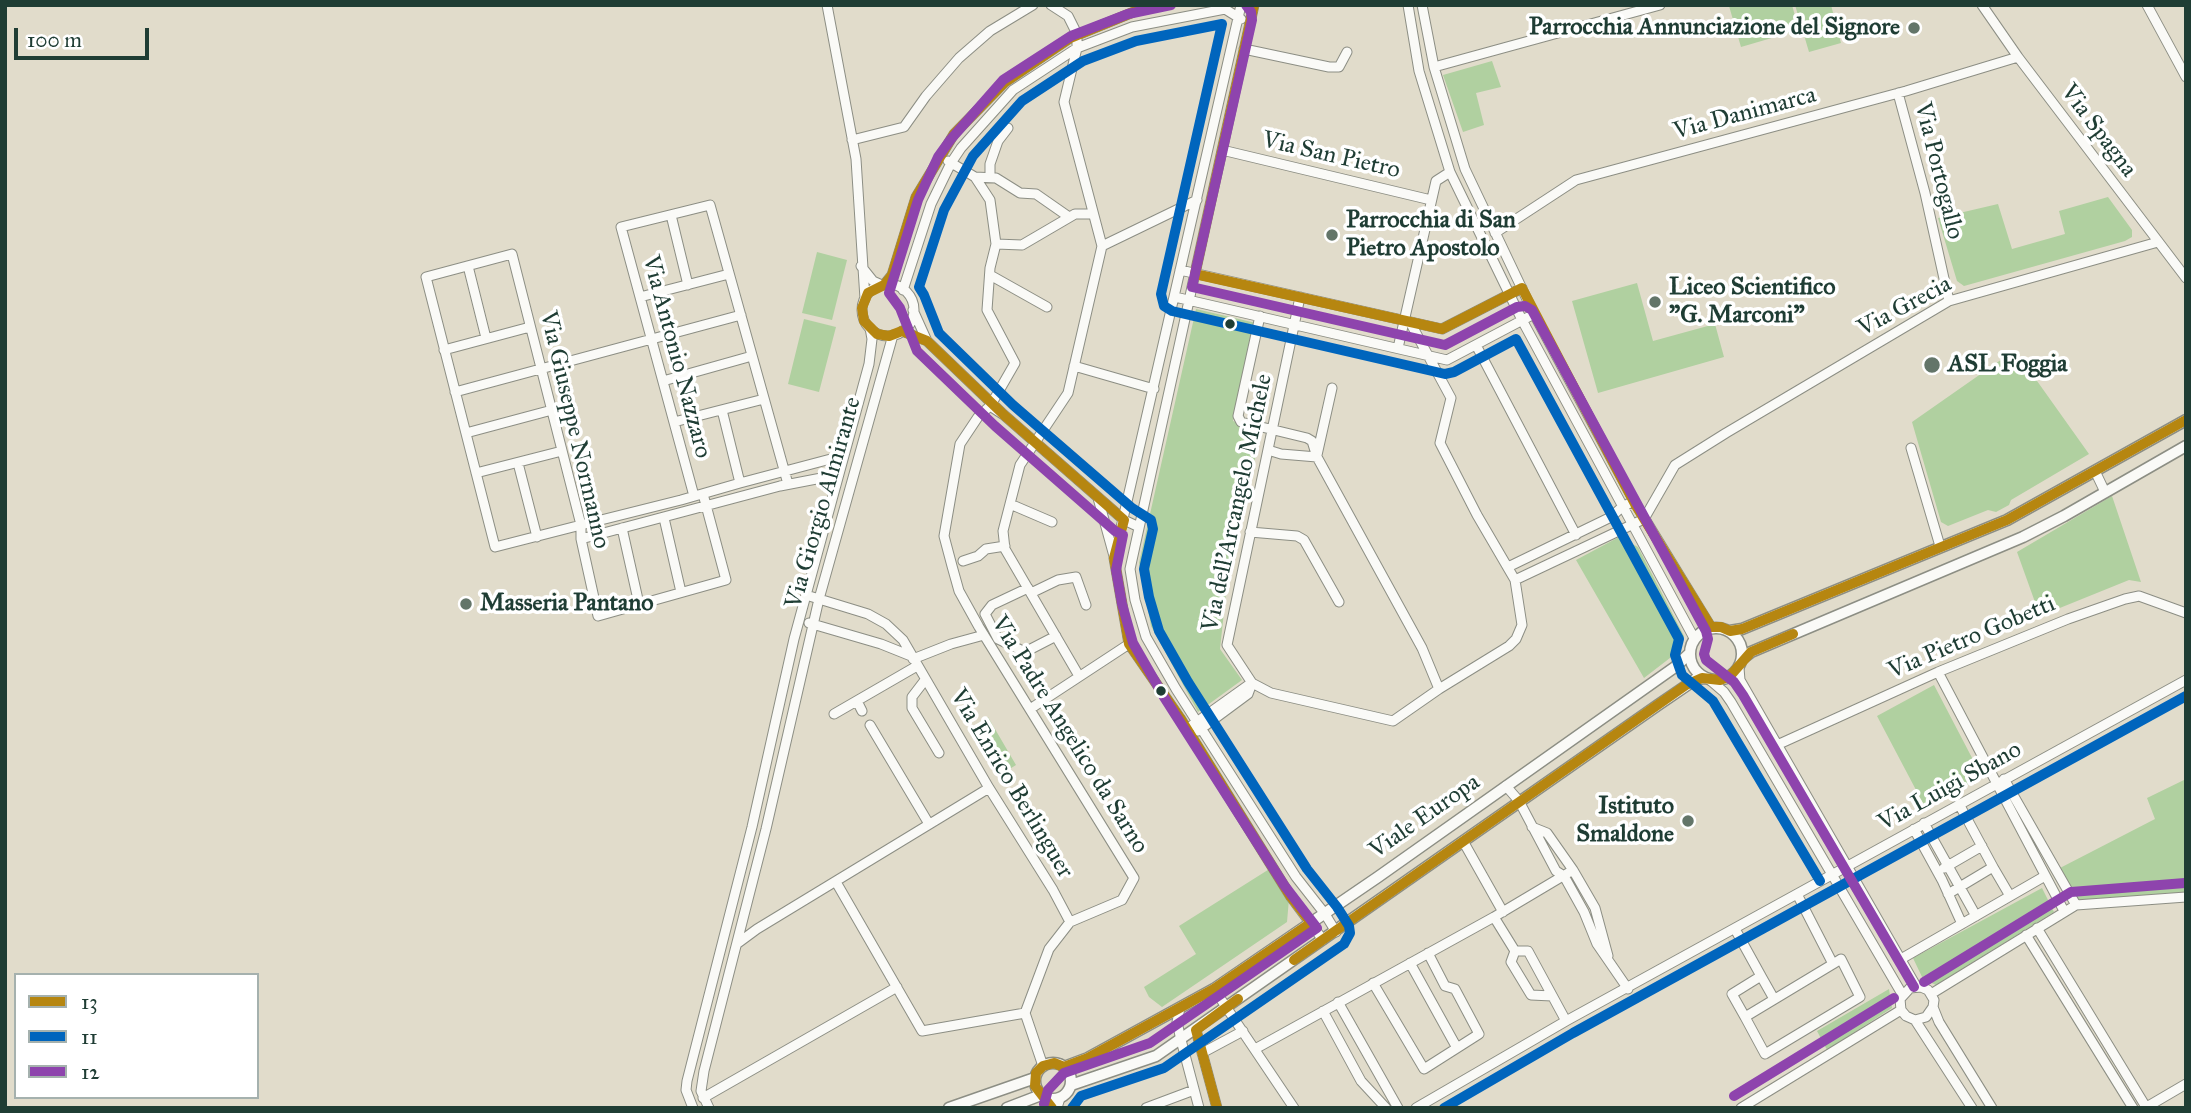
<!DOCTYPE html>
<html>
<head>
<meta charset="utf-8">
<style>
  body { margin:0 }
  #map { position:relative; width:2191px; height:1113px; overflow:hidden; background:#e1dccb; font-family:"IM FELL Great Primer",serif }
  canvas { display:block }
  .frame { position:absolute; inset:0; border:7px solid #1f3d34; pointer-events:none }
  .legend { position:absolute; left:14px; top:973px; width:245px; height:126px; box-sizing:border-box; background:#fff; border:2px solid #a5b1ae; margin:0; padding:9px 12px; list-style:none; font-size:21px; color:#1f3d34 }
  .legend li { display:flex; align-items:center; gap:14px; height:35px }
  .legend b { width:35px; border:2px solid #a5b1ae }
  .scale { position:absolute; left:14px; top:28px; width:135px; height:32px; box-sizing:border-box; border:4px solid #1f3d34; border-top:0; padding-left:9px; font-size:21px; line-height:24px; white-space:nowrap; color:#1f3d34; -webkit-text-stroke:5px #fff; paint-order:stroke }
</style>
</head>
<body>
<div id="map">
<canvas width="2191" height="1113"></canvas>
<div class="frame"></div>
<ul class="legend">
<li><b style="height:9px;background:#b68610"></b>13</li>
<li><b style="height:9px;background:#0065bd"></b>11</li>
<li><b style="height:9px;background:#8e44ad"></b>12</li>
</ul>
<div class="scale">100 m</div>
</div>
<script>
const ctx = document.querySelector('canvas').getContext('2d');
ctx.lineJoin = 'round';
function fillPath(path, color) { ctx.fillStyle = color; ctx.fill(path, 'evenodd'); }
const shape = rows => new Path2D(rows.map(r => 'M' + r).join(''));
function strokePath(path, color, width, dash) { ctx.strokeStyle = color; ctx.lineWidth = width; ctx.lineCap = dash ? 'butt' : 'round'; ctx.setLineDash(dash || []); ctx.stroke(path); }
function write(font, color, halo, rows, align = 'center') {
  ctx.font = font + ' "IM FELL Great Primer",serif'; ctx.lineWidth = 7; ctx.setLineDash([]); ctx.textBaseline = 'middle'; ctx.strokeStyle = halo; ctx.fillStyle = color; for (const [text, x, y, turn = 0] of rows) {
    ctx.save(); ctx.translate(x, y); ctx.rotate((+turn || 0) * Math.PI / 180); ctx.textAlign = isNaN(turn) ? turn : align; if (halo) ctx.strokeText(text, 0, 0); ctx.fillText(text, 0, 0); ctx.restore();
  }
}
const green = shape([
  [1734,5,1792,5,1799,30,1741,47,1729,6],
  [1795,5,1831,5,1841,43,1809,52],
  [1492,61,1501,87,1476,93,1484,125,1463,132,1443,75],
  [2108,197,2132,230,2132,237,2125,241,1964,286,1957,281,1938,218,1998,204,2012,249,2065,234,2059,211],
  [817,252,847,260,832,320,802,313],
  [1637,283,1653,341,1715,324,1724,357,1598,393,1572,301],
  [1196,309,1256,323,1233,421,1261,431,1226,593,1220,649,1242,680,1198,712,1151,626,1139,563],
  [804,319,836,327,819,392,788,384],
  [2015,350,2089,454,2011,500,2009,505,1996,512,1988,510,1948,526,1941,522,1912,422],
  [2112,496,2141,582,2129,580,2040,616,2017,552],
  [1619,537,1638,547,1684,636,1679,651,1644,678,1576,560],
  [1934,685,1982,777,1925,807,1877,716],
  [988,717,1016,765,1008,770,978,723],
  [2186,779,2186,897,2076,905,2060,868,2155,819,2147,798],
  [1271,868,1289,899,1287,922,1162,1007,1149,997,1144,987,1196,954,1179,926],
  [2042,888,2054,912,1936,985,1923,979,1913,958],
  [1889,989,1892,1008,1827,1050,1817,1031]
]);
const minor = shape([
  [827,5,856,159,865,299],
  [1051,5,1068,16,1077,34,1077,48,1064,102,1102,246,1068,393,1020,465,1003,531,1005,549,1079,676],
  [1241,5,1114,558,1129,644,1180,718,1291,897,1323,940],
  [1254,5,1130,569,1135,600,1146,637,1176,689,1296,877,1325,914,1336,932],
  [1408,5,1419,71,1450,172,1522,320,1694,638],
  [1422,5,1434,67,1465,169,1534,314,1634,501,1711,627],
  [1982,5,2018,57,2186,278],
  [2147,5,2186,77],
  [1244,49,1329,67,1339,67,1347,52],
  [1434,67,1660,5],
  [1898,93,1925,193,1949,301],
  [852,140,904,127,926,96,959,58,990,31,1033,5],
  [1222,150,1431,200],
  [948,161,975,177,990,200,996,244],
  [975,177,996,178,1020,193,1036,194,1069,217],
  [990,177,990,164,998,141,1008,128],
  [671,215,688,285],
  [1495,233,1576,180,1906,91,2018,57],
  [1102,246,1197,200],
  [468,266,486,338],
  [861,266,873,281,882,285],
  [1180,270,1442,329,1522,288],
  [990,275,1047,307],
  '862 310a26 26 0 1 1 52 0a26 26 0 1 1-52 0Z',
  [884,285,892,275,916,197,954,134,1005,82,1070,38,1141,9,1161,5],
  [903,290,931,204,951,163,961,148,1013,90,1077,48,1132,27,1225,9,1241,19],
  [640,297,729,274],
  [1175,297,1447,360,1534,314],
  [913,310,927,341,1004,415,1124,520,1139,527],
  [1260,316,1238,416,1241,422,1307,438,1312,441,1317,457,1422,648,1439,689],
  [902,331,927,341],
  [1476,345,1576,535],
  [1398,348,1436,181,1450,172],
  [444,350,530,327],
  [1074,366,1154,389],
  [663,381,752,356],
  [455,392,741,315],
  [992,403,1015,363,987,310,990,268,996,244,1022,245,1075,214,1093,214],
  [722,410,740,483],
  [1004,415,990,406,978,417,960,444,944,536,952,566,959,591,979,627,1134,878,1122,900,1070,922,1049,949,1025,1013,1043,1066],
  [674,422,764,399],
  [466,433,552,410],
  [1911,448,1940,546],
  [1268,450,1281,454,1317,457],
  [1317,455,1332,388],
  [518,463,537,537],
  [2095,471,2105,492],
  [476,473,562,451],
  [703,494,726,580,598,616,581,539,581,525,512,254,426,277,495,547,581,525,681,500,740,483,842,456],
  [694,496,621,227,710,205,788,484],
  [1098,498,1114,556],
  [1010,504,1052,522],
  [664,518,681,592],
  [622,528,639,604],
  [1250,532,1297,536,1304,540,1339,602],
  [581,539,780,486,837,475],
  [963,561,978,556,986,549,1005,546],
  [1508,567,1611,517,1622,507,1634,501],
  [1515,580,1644,519,1675,465,1726,433,1949,301,2158,242],
  [1028,588,992,605,985,614,998,639,1025,652,1056,636],
  [1031,593,1058,580,1076,577,1086,605],
  [806,595,868,614,886,624,903,640,989,788,1053,890,1070,922],
  [809,623,881,644,911,656],
  [913,659,951,644,984,635],
  [1739,668,1740,680,1916,986],
  [1938,672,2064,911],
  [925,680,912,697,912,708,939,753],
  [1710,680,1724,692,1731,702,1902,994],
  [1252,683,1271,693,1393,721,1439,689,1509,646,1516,639,1522,625,1515,580,1477,515,1440,443,1451,398,1410,322],
  [1252,683,1227,645,1300,297],
  [857,701,862,711],
  [1030,709,1129,644],
  [834,714,917,666],
  [870,725,929,824],
  [1187,729,1250,684],
  [1198,731,1248,694,1252,683],
  [1777,745,1938,672,2068,619,2125,599,2139,596,2186,613],
  [2004,779,2076,905],
  [1506,786,1519,801,1556,871,1564,876,1584,912,1597,944,1628,989],
  [1924,823,1976,916],
  [1532,827,1547,833,1573,870,1595,908,1608,956],
  [1914,829,1942,880,1962,924],
  [1463,841,1503,912],
  [1993,867,2010,896],
  [1944,868,1982,846],
  [836,882,922,1031,1025,1013],
  [1948,894,1993,867,1959,804],
  [1494,917,1515,951],
  [2037,928,2146,1107],
  [1735,929,1761,976],
  [2026,935,2133,1108],
  [738,943,757,929,989,788],
  [1515,951,1528,951,1566,1021],
  [1515,951,1511,962,1531,995,1552,996],
  [1901,959,2045,876],
  [1410,963,1457,1048,1479,1034,1455,989,1445,986,1428,953],
  [1373,983,1424,1069,1457,1048],
  [1214,989,1294,1108],
  [1931,994,2076,905,2186,897],
  [1774,999,1761,976,1732,994,1745,1017,1833,964],
  [1338,1002,1398,1108],
  [1933,1007,1926,1017,1915,1020,1906,1016,1901,1010,1900,999,1910,988,1921,987,1928,990,1934,1000,1933,1007,1939,1022,1992,1108],
  [1180,1008,1177,1022,1181,1040,1199,1108],
  [1323,1011,1361,1081,1386,1108],
  [1745,1017,1765,1054,1860,997,1841,959,1833,964,1797,894],
  [1915,1020,1972,1108],
  [1196,1030,1217,1108],
  [1255,1049,1494,917,1573,870],
  [1202,1053,1243,1031],
  [703,1098,897,987],
  [1047,1099,1052,1108],
  [693,1108,686,1090,687,1081,752,827,794,639,869,364,872,339,870,328],
  [709,1108,701,1091,704,1071,766,829,819,599,893,335],
  [1057,1108,1060,1098],
  [1146,1108,1194,1090],
  [1416,1108,1566,1021,2186,680],
  [1741,1108,1901,1010],
  [2145,1108,2186,1084]
]);
const tertiary = shape([
  '1690 654a26 26 0 1 1 52 0a26 26 0 1 1-52 0Z',
  [1730,631,1742,629,2007,520,2186,420],
  [1742,659,1751,652,2023,537,2064,516,2186,446],
  '1035 1081a18 18 0 1 1 36 0a18 18 0 1 1-36 0Z',
  [1064,1067,1088,1058,1214,989,1378,877,1675,667,1689,654],
  [1071,1085,1156,1056,1658,705,1696,679,1705,678],
  [949,1108,1035,1078],
  [1007,1108,1041,1095]
]);
const bus1 = shape([
  [1254,5,1195,274,1442,329,1522,288,1635,504,1711,627,1721,627,1730,631,1742,629,2007,520,2186,420],
  [1294,960,1686,685,1702,678,1720,680,1730,676,1751,652,1793,634],
  [1052,1108,1035,1086,1036,1073,1043,1066,1054,1063,1064,1067,1088,1058,1214,989,1311,923,1291,897,1180,718,1129,644,1114,558,1124,520,1004,415,927,341,902,331,889,336,877,334,864,321,862,308,868,293,884,285,892,275,916,197,954,134,1005,82,1070,38,1141,9,1160,5],
  [1217,1108,1196,1030,1238,999]
]);
const bus2 = shape([
  [1072,1108,1081,1096,1164,1068,1344,944,1350,933,1349,926,1337,907,1307,869,1188,682,1159,631,1149,597,1144,569,1153,529,1151,520,1132,508,1013,405,939,333,924,295,919,287,944,210,973,156,1022,101,1083,61,1136,41,1222,24,1161,294,1164,306,1172,311,1445,374,1454,372,1516,339,1679,639,1675,655,1682,675,1713,701,1820,881],
  [1444,1108,1573,1033,2186,696]
]);
const bus3 = shape([
  [1246,5,1251,12,1252,20,1192,287,1445,345,1517,307,1525,306,1532,310,1706,631,1708,639,1704,654,1706,660,1734,682,1743,695,1914,987],
  [1924,982,2071,892,2185,883],
  [1734,1096,1894,998],
  [1044,1104,1048,1090,1064,1073,1150,1043,1317,928,1284,885,1164,697,1133,643,1122,604,1116,570,1123,535,1115,531,995,426,917,351,900,308,889,293,918,200,938,157,951,139,1003,80,1071,36,1128,14,1171,5]
]);
const markers = [
  [1914,28,7,"#637569"],
  [1332,235,7,"#637569"],
  [1655,302,7,"#637569"],
  [1230,324,6,"#1f3d34"],
  [1932,365,9,"#637569"],
  [466,604,7,"#637569"],
  [1161,691,6,"#1f3d34"],
  [1688,821,7,"#637569"]
];
const poiNames = [
  ["Parrocchia Annunciazione del Signore",1900,28,"right"],
  ["Parrocchia di San",1346,221],
  ["Pietro Apostolo",1346,249],
  ["Liceo Scientifico",1669,288],
  ["\"G. Marconi\"",1669,316],
  ["ASL Foggia",1948,365],
  ["Masseria Pantano",480,604],
  ["Istituto",1674,807,"right"],
  ["Smaldone",1674,835,"right"]
];
const streetNames = [
  ["Via Danimarca",1745,114,-15],
  ["Via Spagna",2098,131,53],
  ["Via San Pietro",1331,156,13],
  ["Via Portogallo",1938,171,76],
  ["Via Grecia",1905,307,-28],
  ["Via Antonio Nazzaro",676,357,75],
  ["Via Giuseppe Normanno",574,430,77],
  ["Via Giorgio Almirante",824,503,-74],
  ["Via dell'Arcangelo Michele",1238,503,-78],
  ["Via Pietro Gobetti",1972,638,-23],
  ["Via Padre Angelico da Sarno",1069,735,58],
  ["Via Enrico Berlinguer",1011,784,59],
  ["Via Luigi Sbano",1950,787,-29],
  ["Viale Europa",1425,817,-35]
];
fillPath(green, '#b0d0a0');
strokePath(minor, '#8c8e84', 11);
strokePath(tertiary, '#8c8e84', 13);
strokePath(minor, '#fafaf7', 9);
strokePath(tertiary, '#fafaf7', 10);
strokePath(bus1, '#b68610', 10);
strokePath(bus2, '#0065bd', 10);
strokePath(bus3, '#8e44ad', 10);
for (const [x, y, r, color] of markers) { const dot = new Path2D(); dot.arc(x, y, r, 0, 2 * Math.PI); ctx.fillStyle = color; ctx.fill(dot); strokePath(dot, '#fff', 2.5); }
write('bold 24px', '#1f3d34', '#fff', poiNames, 'left');
write('24px', '#1f3d34', '#fff', streetNames);
</script>
</body>
</html>
